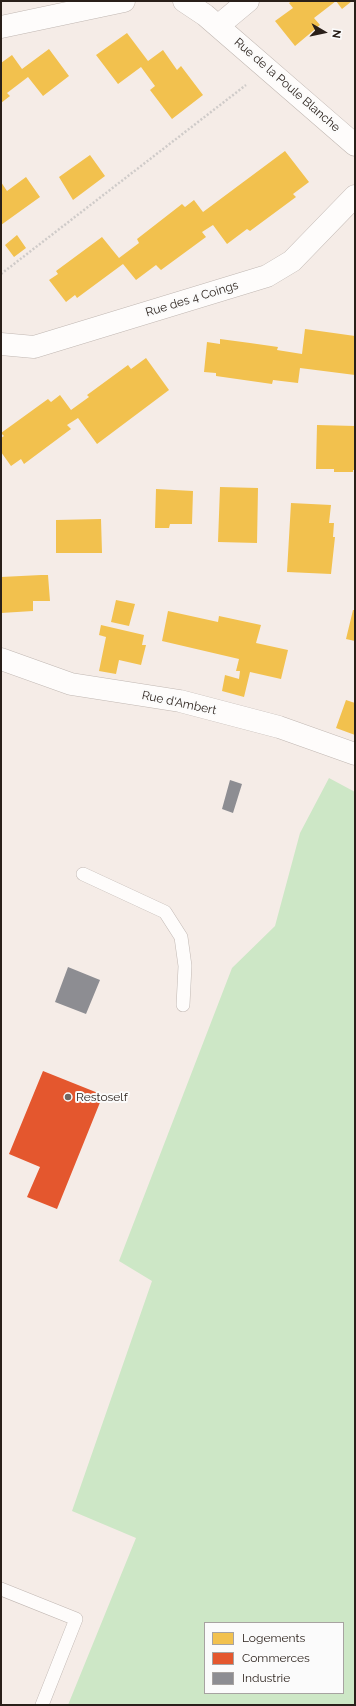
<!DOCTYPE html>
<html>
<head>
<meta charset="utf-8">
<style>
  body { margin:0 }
  #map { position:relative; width:356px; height:1706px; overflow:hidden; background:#f5ece7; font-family:Raleway,sans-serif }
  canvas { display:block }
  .frame { position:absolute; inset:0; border:2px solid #291f19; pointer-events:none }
  .legend { position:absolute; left:204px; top:1622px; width:140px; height:72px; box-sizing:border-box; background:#fbfbfb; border:1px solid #a7a3a1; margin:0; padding:5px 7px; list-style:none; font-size:12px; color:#291f19 }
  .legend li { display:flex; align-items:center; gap:8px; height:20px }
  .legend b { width:20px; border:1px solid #a7a3a1 }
  .north { position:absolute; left:304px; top:12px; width:40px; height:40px; -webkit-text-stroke:3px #fbfbfb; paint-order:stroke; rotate:99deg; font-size:11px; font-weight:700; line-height:16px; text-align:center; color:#291f19 }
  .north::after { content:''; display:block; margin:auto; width:14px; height:18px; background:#291f19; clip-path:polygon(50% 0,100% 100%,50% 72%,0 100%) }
</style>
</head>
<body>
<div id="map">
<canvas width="356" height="1706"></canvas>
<div class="frame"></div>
<ul class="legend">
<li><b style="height:11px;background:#f2c14e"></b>Logements</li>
<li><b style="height:11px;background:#e4572e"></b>Commerces</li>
<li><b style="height:11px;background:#8d8d92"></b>Industrie</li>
</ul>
<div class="north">N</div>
</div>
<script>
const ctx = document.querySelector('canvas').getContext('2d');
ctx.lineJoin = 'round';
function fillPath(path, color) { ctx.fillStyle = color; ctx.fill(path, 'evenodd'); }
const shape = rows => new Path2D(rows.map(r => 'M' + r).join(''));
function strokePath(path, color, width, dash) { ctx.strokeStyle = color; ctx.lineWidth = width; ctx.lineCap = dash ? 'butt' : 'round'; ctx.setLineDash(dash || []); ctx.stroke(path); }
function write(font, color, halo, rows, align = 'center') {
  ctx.font = font + ' Raleway,sans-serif'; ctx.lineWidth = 4; ctx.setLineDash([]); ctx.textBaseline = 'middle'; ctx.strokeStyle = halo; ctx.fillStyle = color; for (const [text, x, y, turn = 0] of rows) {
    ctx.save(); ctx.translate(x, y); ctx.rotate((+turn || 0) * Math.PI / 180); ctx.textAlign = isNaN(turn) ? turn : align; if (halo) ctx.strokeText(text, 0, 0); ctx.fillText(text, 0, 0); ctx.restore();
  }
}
const green = shape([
  [329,778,355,792,355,1705,68,1705,136,1538,72,1511,152,1281,119,1261,232,968,275,926,300,833],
  [205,1623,343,1623,343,1693,205,1693]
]);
const homes = shape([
  [292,1,352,1,342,9,336,1,314,18,320,25,295,46,275,21,293,8,289,3],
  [127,33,148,61,163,50,177,70,181,66,203,95,172,119,150,90,155,86,141,67,118,84,96,55],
  [49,49,69,76,43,96,28,77,7,93,10,96,1,103,1,63,12,55,22,69],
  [285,151,309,182,293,194,296,197,250,231,247,229,227,244,213,225,202,232,206,237,161,270,156,265,136,280,123,264,77,298,75,295,66,302,49,280,58,274,56,271,102,237,119,258,139,243,137,239,182,204,185,207,194,200,203,212],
  [90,155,105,176,73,200,59,177],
  [26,177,40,197,1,225,1,182,7,191],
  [17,235,26,248,14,257,5,245],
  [305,329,355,336,355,375,300,368,298,383,273,380,272,384,216,376,216,373,204,372,207,342,220,344,220,339,250,343,278,347,277,350,302,354],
  [146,358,169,390,97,444,78,418,67,425,71,429,24,464,21,459,11,466,1,452,1,438,4,436,1,433,48,399,51,402,60,395,71,410,89,397,87,395,128,365,131,369],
  [317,425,355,426,355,470,353,470,353,472,334,472,334,469,316,469],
  [220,487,258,488,257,543,218,542],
  [156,489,193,491,192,524,170,524,169,528,155,528],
  [291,503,331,505,329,523,334,523,333,537,335,537,331,574,287,572],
  [101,519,102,553,56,553,56,520],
  [41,575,48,575,50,601,33,601,33,611,1,613,1,577],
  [116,600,135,604,129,626,111,622],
  [353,610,355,610,355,641,346,639],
  [168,611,218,622,219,616,261,625,256,643,288,650,281,679,250,672,244,697,222,691,225,675,239,679,240,671,236,671,239,659,162,641],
  [101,625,144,635,142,645,146,645,141,665,119,660,116,674,99,671,106,637,99,635],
  [346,700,355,703,355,735,336,728]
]);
const shops = shape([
  [43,1071,103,1095,57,1209,27,1197,40,1167,9,1154]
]);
const industry = shape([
  [230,780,242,784,233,813,222,809],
  [68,967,100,980,86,1014,55,1002]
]);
const path = shape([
  [1,274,246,85]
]);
const service = shape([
  [83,874,165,912,181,937,185,966,183,1005],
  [1,1589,76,1619,42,1705]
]);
const minor = shape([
  [184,1,205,15,355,145],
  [218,26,248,1],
  [1,27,124,1],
  [1,344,34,347,267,276,292,261,355,196]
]);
const tertiary = shape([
  [1,659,71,684,180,701,279,727,355,754]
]);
const markers = [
  [68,1097,4,"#706761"]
];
const streetNames = [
  ["Rue de la Poule Blanche",287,85,41],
  ["Rue des 4 Coings",192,299,-17],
  ["Rue d'Ambert",179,703,12]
];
const poiNames = [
  ["Restoself",76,1097]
];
fillPath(green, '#cde7c6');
fillPath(homes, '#f2c14e');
fillPath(shops, '#e4572e');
fillPath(industry, '#8d8d92');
strokePath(service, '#c0b7b2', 14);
strokePath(minor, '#c0b7b2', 23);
strokePath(tertiary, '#c0b7b2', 23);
strokePath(path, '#cfcbc9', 2.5, [2, 2]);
strokePath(service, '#fefcfb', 13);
strokePath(minor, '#fefcfb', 22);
strokePath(tertiary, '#fefcfb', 22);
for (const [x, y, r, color] of markers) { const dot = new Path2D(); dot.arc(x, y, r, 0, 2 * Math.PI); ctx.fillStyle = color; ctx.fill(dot); strokePath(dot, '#fbfbfb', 1.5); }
write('12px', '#291f19', '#fbfbfb', streetNames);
write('12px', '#291f19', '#fbfbfb', poiNames, 'left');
</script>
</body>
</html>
